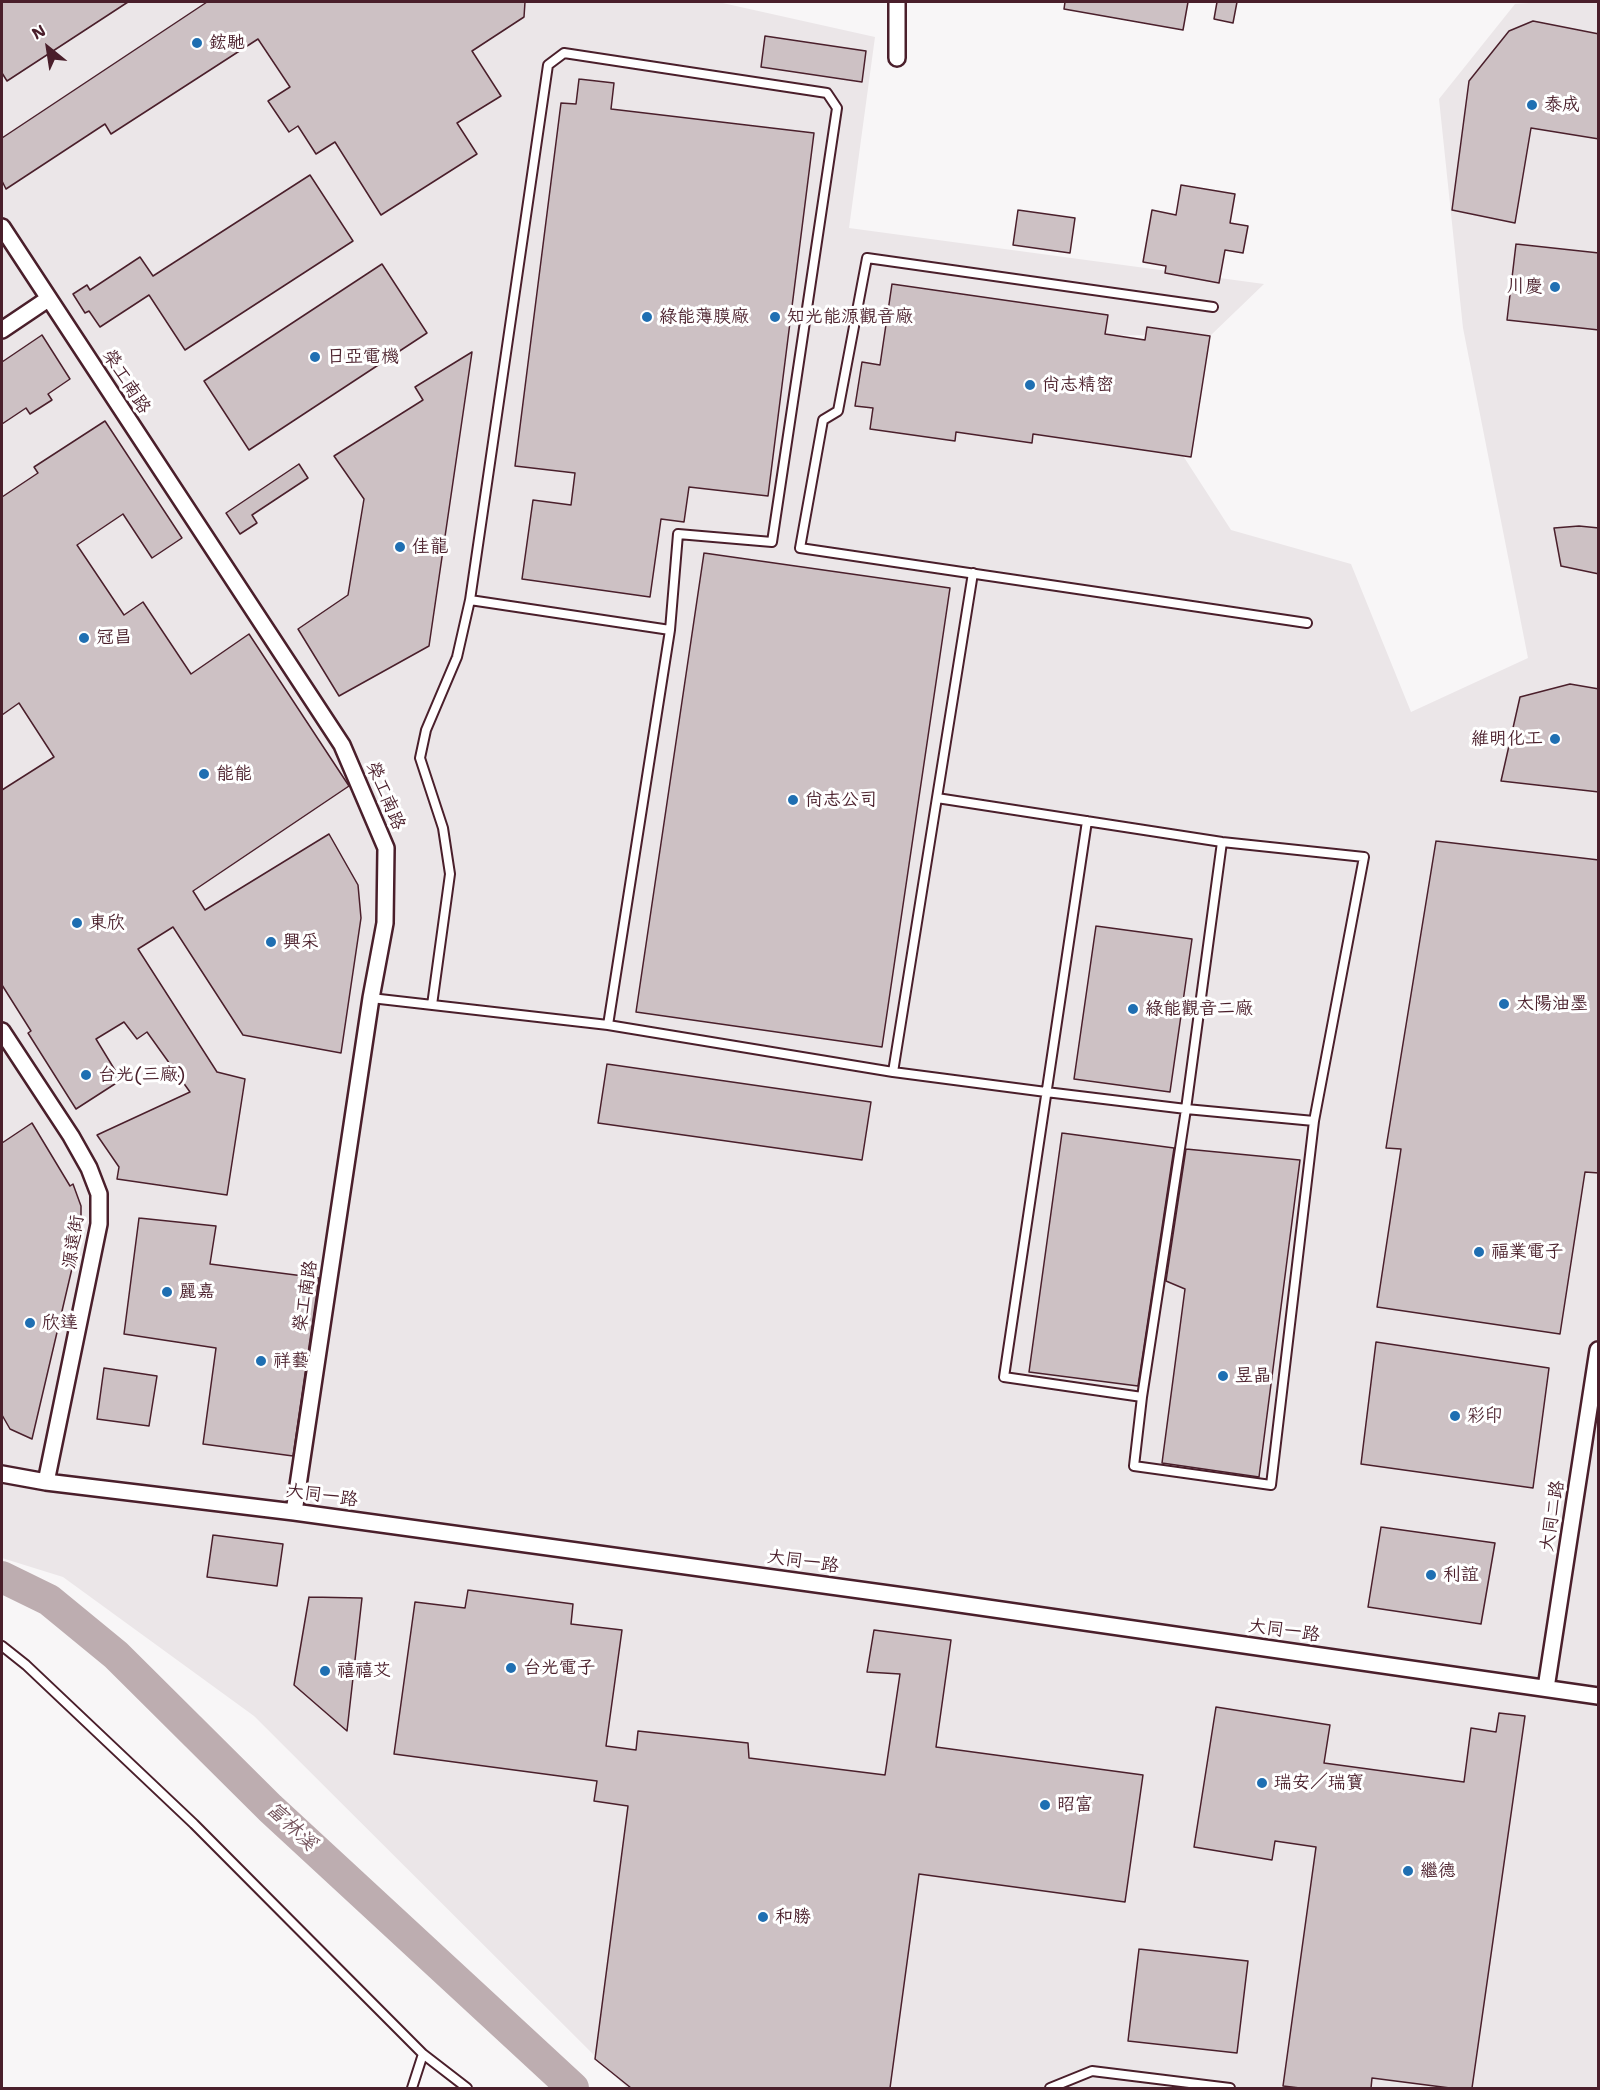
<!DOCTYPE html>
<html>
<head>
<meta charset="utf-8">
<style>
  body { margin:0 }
  #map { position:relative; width:1600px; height:2090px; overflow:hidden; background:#f8f6f7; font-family:"Shantell Sans",sans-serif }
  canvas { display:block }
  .frame { position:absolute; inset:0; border:3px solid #4a1f2b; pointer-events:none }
  .north { position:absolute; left:18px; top:18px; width:60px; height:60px; -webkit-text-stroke:4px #fff; paint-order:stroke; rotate:330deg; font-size:16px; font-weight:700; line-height:24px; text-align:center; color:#4a1f2b }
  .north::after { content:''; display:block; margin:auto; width:21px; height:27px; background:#4a1f2b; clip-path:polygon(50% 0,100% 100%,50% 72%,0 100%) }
</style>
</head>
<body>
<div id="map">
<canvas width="1600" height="2090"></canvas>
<div class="frame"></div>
<div class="north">N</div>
</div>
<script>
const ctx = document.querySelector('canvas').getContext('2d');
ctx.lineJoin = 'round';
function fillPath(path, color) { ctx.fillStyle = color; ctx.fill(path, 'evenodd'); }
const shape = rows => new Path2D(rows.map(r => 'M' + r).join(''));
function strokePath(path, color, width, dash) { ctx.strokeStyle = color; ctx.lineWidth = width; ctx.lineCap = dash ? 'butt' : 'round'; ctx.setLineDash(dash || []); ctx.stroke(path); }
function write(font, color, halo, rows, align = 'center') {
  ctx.font = font + ' "Shantell Sans","LXGW WenKai TC",sans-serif'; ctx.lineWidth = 6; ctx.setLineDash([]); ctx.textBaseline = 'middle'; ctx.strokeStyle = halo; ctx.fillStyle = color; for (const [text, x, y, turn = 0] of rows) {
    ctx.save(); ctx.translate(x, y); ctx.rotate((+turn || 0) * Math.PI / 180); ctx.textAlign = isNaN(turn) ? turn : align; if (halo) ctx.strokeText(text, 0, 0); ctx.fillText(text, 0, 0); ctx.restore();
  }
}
const built = shape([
  [2,2,718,2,875,37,849,228,1264,284,1210,336,1105,335,1231,530,1351,564,1411,712,1528,658,1463,328,1439,99,1515,4,1543,2,1598,2,1598,2088,627,2088,254,1716,63,1577,2,1558]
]);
const river = shape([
  [2,1577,49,1600,116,1655,270,1808,573,2088]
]);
const building = shape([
  [2,2,128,2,7,81,2,73,2,2],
  [207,2,525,2,524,17,472,51,501,96,457,123,477,154,381,215,335,142,316,154,298,126,289,132,268,101,290,87,258,39,111,134,105,124,6,189,2,181,2,138,207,2],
  [1065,2,1188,2,1183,30,1064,9,1065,2],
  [1217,2,1237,2,1233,23,1214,19,1217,2],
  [1533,21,1599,34,1599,139,1531,128,1515,223,1452,210,1469,81,1509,31,1533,21],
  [765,36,866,51,862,82,761,67,765,36],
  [579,79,614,83,611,109,814,133,768,496,689,487,684,522,661,519,650,597,522,579,533,500,571,505,575,473,515,466,561,103,576,104,579,79],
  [310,175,353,241,185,350,149,295,100,327,89,311,85,313,73,294,87,285,90,290,140,257,153,276,310,175],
  [1181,185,1235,194,1230,223,1248,226,1243,253,1225,250,1219,283,1165,273,1166,266,1143,262,1152,210,1176,215,1181,185],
  [1018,210,1075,218,1070,253,1013,245,1018,210],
  [1516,244,1599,253,1599,330,1507,320,1516,244],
  [382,264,427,333,249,450,204,381,382,264],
  [892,284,1108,315,1105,334,1145,340,1147,327,1210,336,1191,457,1033,434,1032,443,956,432,955,441,870,429,873,408,855,406,862,362,880,365,892,284],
  [42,335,70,379,48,394,52,400,30,414,26,408,2,424,2,362,42,335],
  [472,352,429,646,339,696,298,629,348,595,364,499,334,456,423,400,415,387,472,352],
  [105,421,182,538,152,558,123,514,77,545,124,615,143,602,191,674,249,634,349,786,193,891,205,910,329,834,358,885,361,918,341,1053,243,1035,173,927,138,949,217,1072,245,1079,227,1195,117,1179,119,1167,97,1135,190,1092,147,1032,137,1039,124,1022,96,1039,121,1080,76,1109,28,1033,31,1031,2,985,2,790,54,757,19,703,2,715,2,497,38,473,34,467,105,421],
  [299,464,308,478,252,515,257,523,240,534,226,513,299,464],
  [1579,526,1599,528,1599,574,1561,566,1554,528,1579,526],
  [704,553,950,588,882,1047,636,1012,704,553],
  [1570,684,1599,689,1599,792,1501,781,1520,697,1570,684],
  [1436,841,1599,860,1599,1173,1585,1172,1560,1334,1377,1307,1401,1149,1386,1148,1436,841],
  [1096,926,1192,939,1170,1092,1074,1079,1096,926],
  [607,1064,871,1102,862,1160,598,1123,607,1064],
  [32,1123,70,1186,73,1184,81,1206,81,1230,32,1439,10,1429,2,1415,2,1143,32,1123],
  [1062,1133,1174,1148,1138,1386,1029,1372,1062,1133],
  [1186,1149,1300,1160,1259,1477,1162,1463,1185,1289,1166,1281,1186,1149],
  [139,1218,216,1226,210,1264,319,1278,293,1456,203,1444,216,1348,124,1334,139,1218],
  [1376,1342,1549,1368,1533,1488,1361,1464,1376,1342],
  [104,1368,157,1376,149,1426,97,1419,104,1368],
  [1381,1527,1495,1543,1481,1624,1368,1607,1381,1527],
  [213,1535,283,1544,277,1586,207,1577,213,1535],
  [468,1590,573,1604,571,1624,622,1630,606,1746,636,1750,638,1731,748,1743,749,1758,885,1775,900,1674,867,1672,874,1630,951,1640,936,1747,1143,1775,1125,1902,919,1874,890,2088,631,2088,595,2059,628,1806,594,1801,597,1781,394,1754,415,1602,465,1608,468,1590],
  [309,1597,362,1598,347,1731,294,1685,309,1597],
  [1216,1707,1330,1725,1324,1763,1464,1782,1471,1728,1496,1732,1499,1713,1525,1716,1472,2088,1450,2088,1372,2078,1371,2088,1300,2088,1283,2086,1316,1847,1275,1841,1272,1860,1194,1847,1216,1707],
  [1139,1949,1248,1961,1237,2053,1128,2041,1139,1949]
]);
const service = shape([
  [1213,307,867,258,838,411,823,420,800,548,1307,623],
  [470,600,670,630],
  [937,798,1222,842,1364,857,1314,1121,1271,1485,1134,1466,1142,1397,1186,1109,1222,842],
  [1087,821,1004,1377,1142,1397],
  [371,998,608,1025,893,1072,1046,1092,1186,1109,1314,1121],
  [432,1005,450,874,443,828,420,758,426,730,457,657,470,600,548,65,564,53,827,93,837,108,772,542,678,534,670,630,608,1025],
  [893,1072,973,573],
  [2,1646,26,1665,194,1824,423,2054,412,2088],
  [423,2054,467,2088],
  [1050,2088,1092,2071,1230,2088]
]);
const minor = shape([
  [897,58,897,2],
  [2,227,342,745,386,848,385,923,371,998,294,1512],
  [2,330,48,299],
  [2,1031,71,1136,89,1168,99,1194,99,1224,46,1482],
  [2,1474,46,1482,294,1512,918,1598,1598,1696],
  [1546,1688,1598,1350]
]);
const markers = [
  [197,43,6,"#1f6fb2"],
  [1532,105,6,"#1f6fb2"],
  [1555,287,6,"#1f6fb2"],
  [647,317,6,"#1f6fb2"],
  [775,317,6,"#1f6fb2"],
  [315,357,6,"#1f6fb2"],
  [1030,385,6,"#1f6fb2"],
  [400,547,6,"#1f6fb2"],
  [84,638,6,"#1f6fb2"],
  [1555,739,6,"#1f6fb2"],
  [204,774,6,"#1f6fb2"],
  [793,800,6,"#1f6fb2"],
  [77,923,6,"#1f6fb2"],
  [271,942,6,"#1f6fb2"],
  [1504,1004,6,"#1f6fb2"],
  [1133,1009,6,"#1f6fb2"],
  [86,1075,6,"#1f6fb2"],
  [1479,1252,6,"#1f6fb2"],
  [167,1292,6,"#1f6fb2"],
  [30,1323,6,"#1f6fb2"],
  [261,1361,6,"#1f6fb2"],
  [1223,1376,6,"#1f6fb2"],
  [1455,1416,6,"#1f6fb2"],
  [1431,1575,6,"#1f6fb2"],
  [511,1668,6,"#1f6fb2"],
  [325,1671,6,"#1f6fb2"],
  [1262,1783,6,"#1f6fb2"],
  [1045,1805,6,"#1f6fb2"],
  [1408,1871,6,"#1f6fb2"],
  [763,1917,6,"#1f6fb2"]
];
const poiNames = [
  ["鋐馳",209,43],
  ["泰成",1544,105],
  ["川慶",1543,287,"right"],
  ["綠能薄膜廠",659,317],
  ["知光能源觀音廠",787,317],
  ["日亞電機",327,357],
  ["尚志精密",1042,385],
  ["佳龍",412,547],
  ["冠昌",96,638],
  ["維明化工",1543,739,"right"],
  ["能能",216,774],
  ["尚志公司",805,800],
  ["東欣",89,923],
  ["興采",283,942],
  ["太陽油墨",1516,1004],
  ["綠能觀音二廠",1145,1009],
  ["台光(三廠)",98,1075],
  ["福業電子",1491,1252],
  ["麗嘉",179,1292],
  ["欣達",42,1323],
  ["祥藝",273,1361],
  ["昱晶",1235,1376],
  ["彩印",1467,1416],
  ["利誼",1443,1575],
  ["台光電子",523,1668],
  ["禧禧艾",337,1671],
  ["瑞安／瑞寶",1274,1783],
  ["昭富",1057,1805],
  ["繼德",1420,1871],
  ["和勝",775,1917]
];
const streetNames = [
  ["榮工南路",126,382,57],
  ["榮工南路",385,796,67],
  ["源遠街",74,1242,-81],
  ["榮工南路",306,1296,-81],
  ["大同一路",322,1496,8],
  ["大同二路",1553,1516,-81],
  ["大同一路",803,1562,8],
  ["大同一路",1284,1631,8]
];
const waterNames = [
  ["富林溪",291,1827,43]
];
fillPath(built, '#ebe6e8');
strokePath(river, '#bdadb0', 32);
fillPath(building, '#cdc1c4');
strokePath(building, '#4a1f2b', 1.5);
strokePath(service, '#4a1f2b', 12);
strokePath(minor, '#4a1f2b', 20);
strokePath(service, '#fff', 8);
strokePath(minor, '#fff', 15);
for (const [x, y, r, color] of markers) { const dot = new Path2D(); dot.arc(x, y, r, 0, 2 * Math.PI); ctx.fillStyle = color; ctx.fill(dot); strokePath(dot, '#fff', 2); }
write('18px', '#4a1f2b', '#fff', poiNames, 'left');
write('18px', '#4a1f2b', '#fff', streetNames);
write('italic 20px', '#72515a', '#fff', waterNames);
</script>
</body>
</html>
